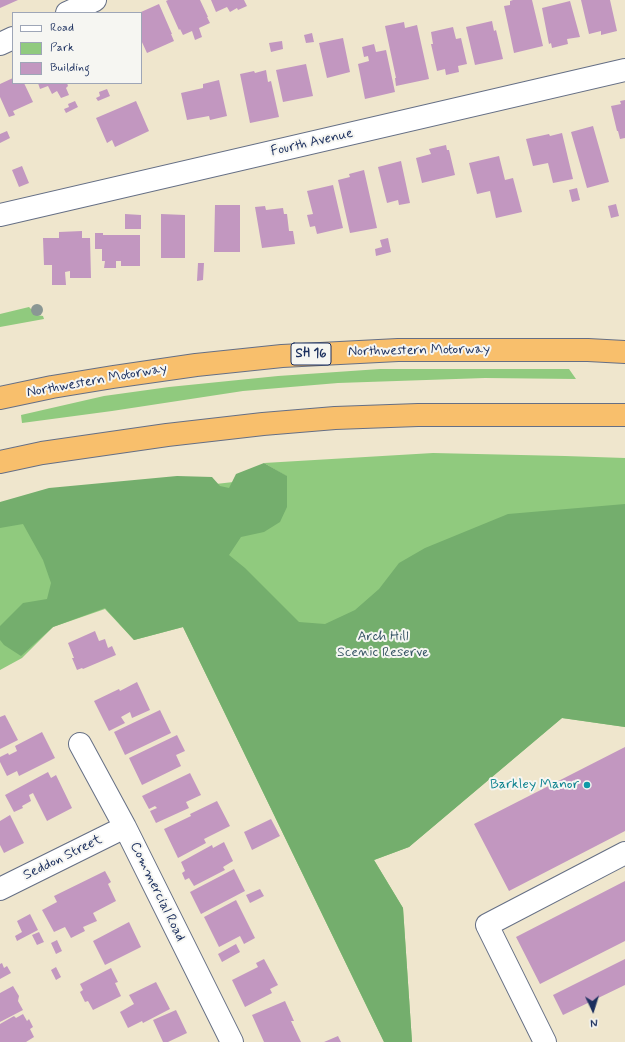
<!DOCTYPE html>
<html>
<head>
<meta charset="utf-8">
<style>
  body { margin:0 }
  #map { position:relative; width:625px; height:1042px; overflow:hidden; background:#efe6cd; font-family:Mynerve,sans-serif }
  canvas { display:block }
  .legend { position:absolute; left:12px; top:12px; width:130px; height:72px; box-sizing:border-box; background:#f6f6f2; border:1px solid #9ea6b7; margin:0; padding:5px 7px; list-style:none; font-size:12px; color:#1b2f5e }
  .legend li { display:flex; align-items:center; gap:8px; height:20px }
  .legend b { width:20px; border:1px solid #9ea6b7 }
  .north { position:absolute; left:573px; top:990px; width:40px; height:40px; -webkit-text-stroke:3px #f6f6f2; paint-order:stroke; rotate:176deg; font-size:11px; font-weight:700; line-height:16px; text-align:center; color:#1b2f5e }
  .north::after { content:''; display:block; margin:auto; width:14px; height:18px; background:#1b2f5e; clip-path:polygon(50% 0,100% 100%,50% 72%,0 100%) }
</style>
</head>
<body>
<div id="map">
<canvas width="625" height="1042"></canvas>
<ul class="legend">
<li><b style="height:5px;background:#fff"></b>Road</li>
<li><b style="height:11px;background:#90ca7e"></b>Park</li>
<li><b style="height:11px;background:#c297c0"></b>Building</li>
</ul>
<div class="north">N</div>
</div>
<script>
const ctx = document.querySelector('canvas').getContext('2d');
ctx.lineJoin = 'round';
function fillPath(path, color) { ctx.fillStyle = color; ctx.fill(path, 'evenodd'); }
const shape = rows => new Path2D(rows.map(r => 'M' + r).join(''));
function strokePath(path, color, width, dash) { ctx.strokeStyle = color; ctx.lineWidth = width; ctx.lineCap = dash ? 'butt' : 'round'; ctx.setLineDash(dash || []); ctx.stroke(path); }
function write(font, color, halo, rows, align = 'center') {
  ctx.font = font + ' Mynerve,sans-serif'; ctx.lineWidth = 4; ctx.setLineDash([]); ctx.textBaseline = 'middle'; ctx.strokeStyle = halo; ctx.fillStyle = color; for (const [text, x, y, turn = 0] of rows) {
    ctx.save(); ctx.translate(x, y); ctx.rotate((+turn || 0) * Math.PI / 180); ctx.textAlign = isNaN(turn) ? turn : align; if (halo) ctx.strokeText(text, 0, 0); ctx.fillText(text, 0, 0); ctx.restore();
  }
}
const green = shape([
  [29,307,37,315,43,316,44,319,0,327,0,314],
  [380,369,569,369,576,379,485,378,338,383,243,391,112,411,22,423,21,415,104,396,169,387,278,376],
  [433,453,565,456,625,458,625,727,562,718,409,847,374,860,403,908,412,1042,384,1042,183,627,134,640,105,609,53,627,22,658,0,670,0,514,49,503,286,476,264,463]
]);
const forest = shape([
  [264,463,287,476,287,507,280,522,264,532,241,537,229,555,245,568,299,622,325,624,355,610,379,589,399,563,425,548,508,514,625,504,625,727,562,718,409,847,374,860,403,908,412,1042,384,1042,183,627,134,640,105,608,53,627,21,656,4,645,0,640,0,626,23,603,47,599,51,583,43,560,23,524,0,528,0,502,49,488,177,476,212,477,220,486,229,488,236,474]
]);
const building = shape([
  [0,0,18,0,0,8],
  [168,0,200,0,208,17,207,17,210,23,199,28,202,37,195,40,192,31,183,35,180,29,179,30,166,1],
  [211,0,244,0,247,6,238,10,237,8,230,12,227,7,216,12],
  [513,0,532,0,543,46,514,53,504,6,510,5,510,1],
  [581,0,610,0,617,31,601,35,601,31,589,34],
  [570,1,580,37,567,39,568,44,552,48,551,43,549,44,542,8],
  [159,4,172,34,171,34,174,41,147,53,141,40,141,12],
  [492,21,494,31,496,30,503,59,475,65,466,27],
  [404,22,405,28,417,25,429,79,396,86,395,78,396,78,385,26],
  [453,27,456,39,461,38,467,64,458,66,459,72,446,75,445,69,437,71,431,44,433,44,431,32],
  [312,33,314,42,306,43,304,35],
  [343,38,350,72,327,78,319,43],
  [282,41,283,49,271,52,269,43],
  [374,44,376,52,386,50,395,92,365,99,358,64,369,61,368,56,364,57,362,47],
  [306,64,313,96,283,102,276,70],
  [266,70,268,82,271,81,279,117,250,123,240,74,254,71,255,73],
  [13,78,13,83,24,83,33,102,13,111,15,115,9,117,0,97,0,84],
  [219,80,227,116,210,120,209,116,187,120,181,93,203,88,203,84],
  [38,83,67,83,68,86,66,88,69,95,61,98,57,91,52,94,48,86,40,89],
  [107,89,110,96,98,101,96,98,100,96,99,92],
  [625,100,625,138,620,139,618,131,617,131,611,106,621,104,620,101],
  [75,101,78,107,66,113,64,109,69,107,68,104],
  [136,101,149,131,115,147,112,140,107,143,96,118],
  [593,126,609,182,587,188,571,132],
  [7,131,10,138,0,143,0,134],
  [562,133,573,179,553,183,548,163,533,166,526,139,549,134,550,136],
  [446,145,447,150,449,150,455,175,422,183,416,158,431,154,429,149],
  [499,156,505,180,513,178,522,212,496,218,490,191,477,194,469,163],
  [401,161,410,203,399,205,398,200,387,203,378,167],
  [22,166,29,183,19,187,12,170],
  [364,170,377,228,350,233,338,180,350,177,349,174],
  [333,185,343,228,317,234,315,226,310,227,307,215,313,214,307,191],
  [577,188,580,200,572,202,569,190],
  [616,204,619,216,611,218,608,206],
  [215,205,240,205,240,252,214,252],
  [265,206,266,210,283,208,284,214,287,214,289,231,293,231,295,244,262,248,255,207],
  [125,214,141,215,141,229,125,229],
  [161,214,185,215,185,258,161,258],
  [82,231,82,238,90,238,91,278,70,278,70,271,65,272,66,285,52,285,52,265,44,265,43,238,59,238,59,232],
  [95,233,103,233,103,235,140,235,140,266,121,266,121,261,116,261,116,268,104,268,105,261,102,261,102,249,95,249],
  [388,238,391,252,376,256,375,249,382,247,380,240],
  [198,263,204,263,203,280,197,281],
  [95,631,99,641,105,639,108,648,112,646,116,655,83,669,82,668,77,670,72,658,74,658,68,643],
  [137,682,150,710,132,718,130,712,121,717,125,723,109,731,94,701,119,689,120,691],
  [160,710,171,733,125,755,114,732],
  [5,715,18,740,0,749,0,717],
  [42,732,55,758,19,776,17,771,7,776,0,762,0,757,8,753,9,755,17,751,15,746],
  [177,735,185,751,176,755,181,766,142,785,129,758],
  [625,747,625,831,509,891,474,824],
  [48,772,51,778,56,775,72,808,47,821,33,793,29,795,31,801,22,806,23,808,14,812,5,795],
  [190,773,201,795,186,802,189,808,156,823,150,811,157,808,155,806,149,809,142,796],
  [217,801,230,826,204,839,206,843,178,858,164,829,191,816,190,814],
  [10,815,24,843,4,853,0,845,0,821],
  [271,819,280,836,252,850,244,832],
  [224,842,233,861,223,867,225,870,194,886,189,878,185,880,182,873,185,871,181,862,212,845,213,848],
  [234,869,245,891,201,914,190,892],
  [105,871,111,882,108,884,116,901,93,913,97,921,83,927,85,931,71,938,65,927,54,932,42,910,57,902,54,896],
  [625,881,625,941,540,984,516,937],
  [260,889,264,896,250,903,246,895],
  [236,900,255,938,244,944,240,936,219,947,204,917],
  [30,914,38,930,17,941,15,936,22,932,17,921],
  [129,922,141,947,105,965,93,941],
  [39,932,44,942,37,945,32,935],
  [57,940,62,951,56,954,51,943],
  [236,944,240,952,222,962,218,954],
  [264,959,278,985,270,989,272,993,245,1007,232,980,258,967,256,963],
  [625,959,625,985,563,1015,553,995],
  [2,963,4,968,7,966,11,973,0,979,0,964],
  [56,967,61,977,56,980,51,970],
  [111,968,118,982,115,983,121,996,93,1010,88,1001,85,1002,80,992,83,990,80,984],
  [156,982,170,1009,143,1023,142,1021,128,1028,120,1012,134,1004,129,995],
  [13,986,19,996,18,1001,23,1010,0,1022,0,993],
  [285,1001,294,1021,291,1021,301,1042,264,1042,252,1015],
  [176,1010,187,1033,168,1042,163,1042,153,1020],
  [23,1014,27,1021,29,1019,33,1027,30,1029,34,1037,26,1042,0,1042,0,1024,14,1016,16,1018],
  [338,1036,341,1042,324,1042]
]);
const minor = shape([
  [67,13,95,0],
  [0,44,13,38],
  [0,215,625,70],
  [80,744,125,827,232,1042],
  [0,889,125,827],
  [545,1042,487,925,625,853]
]);
const highway = shape([
  [0,398,52,387,113,377,196,365,282,356,398,350,588,350,625,352],
  [0,462,42,453,167,435,263,424,335,418,418,415,625,415]
]);
const trees = [
  [37,310]
];
const markers = [
  [587,785,4,"#0f9aa8"]
];
const shields = [
  [311,354,40]
];
const shieldNames = [
  ["SH 16",311,354]
];
const streetNames = [
  ["Fourth Avenue",312,143,-13],
  ["Northwestern Motorway",419,351,-1],
  ["Northwestern Motorway",97,381,-10],
  ["Seddon Street",63,858,-26],
  ["Commercial Road",157,892,64]
];
const parkNames = [
  ["Arch Hill",383,637],
  ["Scenic Reserve",383,653]
];
const cultureNames = [
  ["Barkley Manor",579,785]
];
fillPath(green, '#90ca7e');
fillPath(forest, '#74ae6d');
fillPath(building, '#c297c0');
strokePath(minor, '#656f85', 24);
strokePath(highway, '#656f85', 24);
strokePath(minor, '#fff', 22);
strokePath(highway, '#f8bf6c', 22);
ctx.fillStyle = '#8a9794';
for (const [x, y] of trees) { ctx.beginPath(); ctx.arc(x, y, 6, 0, 2 * Math.PI); ctx.fill(); }
for (const [x, y, r, color] of markers) { const dot = new Path2D(); dot.arc(x, y, r, 0, 2 * Math.PI); ctx.fillStyle = color; ctx.fill(dot); strokePath(dot, '#f6f6f2', 1.5); }
for (const [x, y, w] of shields) { const box = new Path2D(); box.roundRect(x - w / 2, y - 11, w, 22, 3); ctx.fillStyle = '#f6f6f2'; ctx.fill(box); strokePath(box, '#1b2f5e', 1); }
write('bold 13px', '#1b2f5e', null, shieldNames);
write('14px', '#1b2f5e', '#f6f6f2', streetNames);
write('14px', '#385666', '#f6f6f2', parkNames);
write('14px', '#0d838f', '#f6f6f2', cultureNames, 'right');
</script>
</body>
</html>
